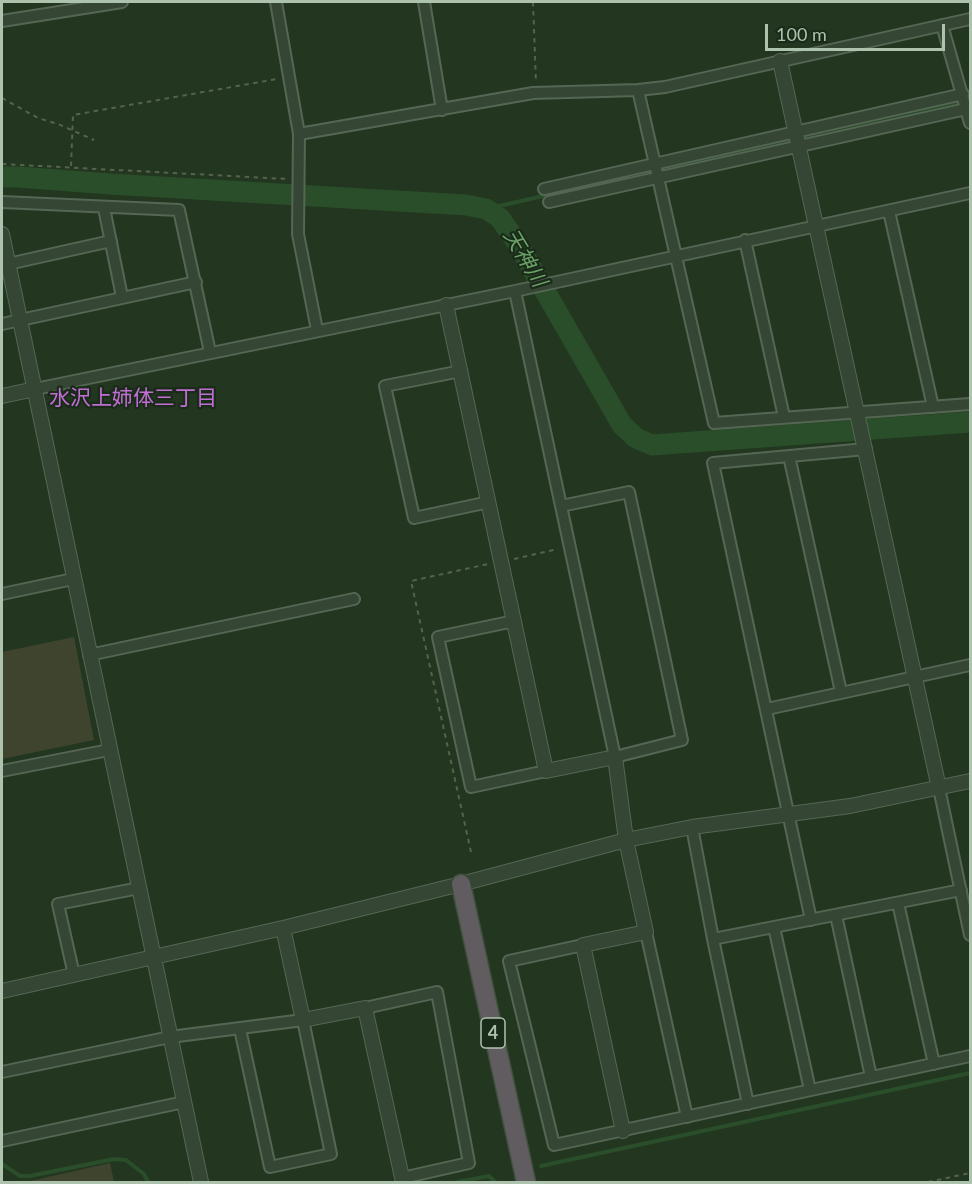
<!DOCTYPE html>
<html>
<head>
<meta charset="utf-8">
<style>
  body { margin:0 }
  #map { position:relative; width:972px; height:1184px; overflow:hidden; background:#223620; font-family:Lato,sans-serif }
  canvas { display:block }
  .frame { position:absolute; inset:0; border:3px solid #aec3ae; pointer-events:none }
  .scale { position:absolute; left:765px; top:24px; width:180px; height:27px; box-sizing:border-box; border:3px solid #aec3ae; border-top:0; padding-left:8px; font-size:18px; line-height:21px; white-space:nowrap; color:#aec3ae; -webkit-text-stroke:4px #1a2b19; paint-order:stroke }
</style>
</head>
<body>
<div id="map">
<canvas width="972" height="1184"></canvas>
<div class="frame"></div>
<div class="scale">100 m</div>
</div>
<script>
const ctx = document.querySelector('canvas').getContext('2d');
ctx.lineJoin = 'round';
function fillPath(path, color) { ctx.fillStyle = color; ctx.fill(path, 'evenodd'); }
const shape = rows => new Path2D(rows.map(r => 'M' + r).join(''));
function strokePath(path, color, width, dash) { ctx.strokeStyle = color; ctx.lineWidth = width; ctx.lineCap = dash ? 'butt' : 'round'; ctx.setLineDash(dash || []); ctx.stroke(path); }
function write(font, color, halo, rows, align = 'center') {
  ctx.font = font + ' Lato,"Noto Sans JP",sans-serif'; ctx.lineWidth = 4.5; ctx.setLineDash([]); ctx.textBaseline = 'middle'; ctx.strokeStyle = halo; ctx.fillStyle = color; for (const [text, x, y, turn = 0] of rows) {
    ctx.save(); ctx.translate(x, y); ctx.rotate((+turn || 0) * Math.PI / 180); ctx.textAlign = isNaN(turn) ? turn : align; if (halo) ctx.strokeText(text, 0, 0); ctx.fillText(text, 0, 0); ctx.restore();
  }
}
const green = shape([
  [74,637,94,740,2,759,2,652],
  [110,1163,114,1182,32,1182,30,1181]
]);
const stream = shape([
  [486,209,970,99],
  [2,1164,20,1176,30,1176,114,1159,126,1160,144,1174,148,1182],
  [541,1166,970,1073],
  [457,1182,489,1176,495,1182]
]);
const river = shape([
  [2,177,18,177,110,184,466,205,486,209,500,218,518,244,622,425,636,438,652,445,970,422]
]);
const path = shape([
  [533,2,536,83],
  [2,98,38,118,58,124,94,140],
  [2,164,288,179],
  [71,166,73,115,277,79],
  [514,559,558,549],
  [471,852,411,581,488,564],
  [928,1182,970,1173]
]);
const minor = shape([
  [276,2,299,134,298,234,317,330],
  [424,2,442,110],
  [2,21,122,2],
  [942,25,970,123],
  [638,90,714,423,970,404],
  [299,134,533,93,638,90,665,87,970,19],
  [544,189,963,94],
  [2,202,179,210,210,352],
  [549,202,966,109],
  [104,208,122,297],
  [889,211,933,407],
  [745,240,784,417],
  [8,264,111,241],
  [515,291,561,506,615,757,682,740,629,492,561,506],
  [2,324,196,282],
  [461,371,385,386,414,518,489,502],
  [35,389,515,291,970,193],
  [789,456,841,692],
  [2,594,73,579],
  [514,621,438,637,471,787,546,771],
  [89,655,354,599],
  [767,709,970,665],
  [2,771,109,750],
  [939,788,970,935],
  [692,827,713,939,748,1104],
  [898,903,934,1064],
  [836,915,871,1077],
  [811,920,713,463,866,449],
  [774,927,810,1090],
  [646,932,687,1117],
  [713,939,961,890],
  [583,945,509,961,554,1145,970,1056],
  [74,975,58,904,139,888],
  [365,1008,437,992,469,1163,402,1178],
  [2,1072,170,1037,303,1020,331,1154,270,1167,240,1029],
  [2,1141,184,1102]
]);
const tertiary = shape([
  [780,61,939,788],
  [2,234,201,1182],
  [446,305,546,771,615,757,626,840,646,932,583,945,623,1131],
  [2,396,35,389],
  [283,928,303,1020,365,1008,403,1182],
  [2,991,283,928,461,884,626,840,692,827,850,806,970,781]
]);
const trunk = shape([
  [461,884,526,1182]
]);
const shields = [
  [493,1033,24]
];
const shieldNames = [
  ["4",493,1033]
];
const waterNames = [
  ["天神川",525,258,59]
];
const neighbourhoodNames = [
  ["水沢上姉体三丁目",133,398]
];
fillPath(green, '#3f442e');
strokePath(stream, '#2a4e29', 4);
strokePath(river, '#2a4e29', 21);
strokePath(minor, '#556754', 14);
strokePath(tertiary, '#556754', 16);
strokePath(trunk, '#3f513e', 21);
strokePath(path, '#57624d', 2, [4.5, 4.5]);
strokePath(minor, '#354734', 10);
strokePath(tertiary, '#354734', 14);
strokePath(trunk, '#605c5f', 18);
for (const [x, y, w] of shields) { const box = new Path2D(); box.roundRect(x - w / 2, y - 15, w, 30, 4.5); ctx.fillStyle = '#1a2b19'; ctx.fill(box); strokePath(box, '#aec3ae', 1.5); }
write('bold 18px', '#aec3ae', null, shieldNames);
write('italic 21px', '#6ba268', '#1a2b19', waterNames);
write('21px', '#c06ed4', '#1a2b19', neighbourhoodNames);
</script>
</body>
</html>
